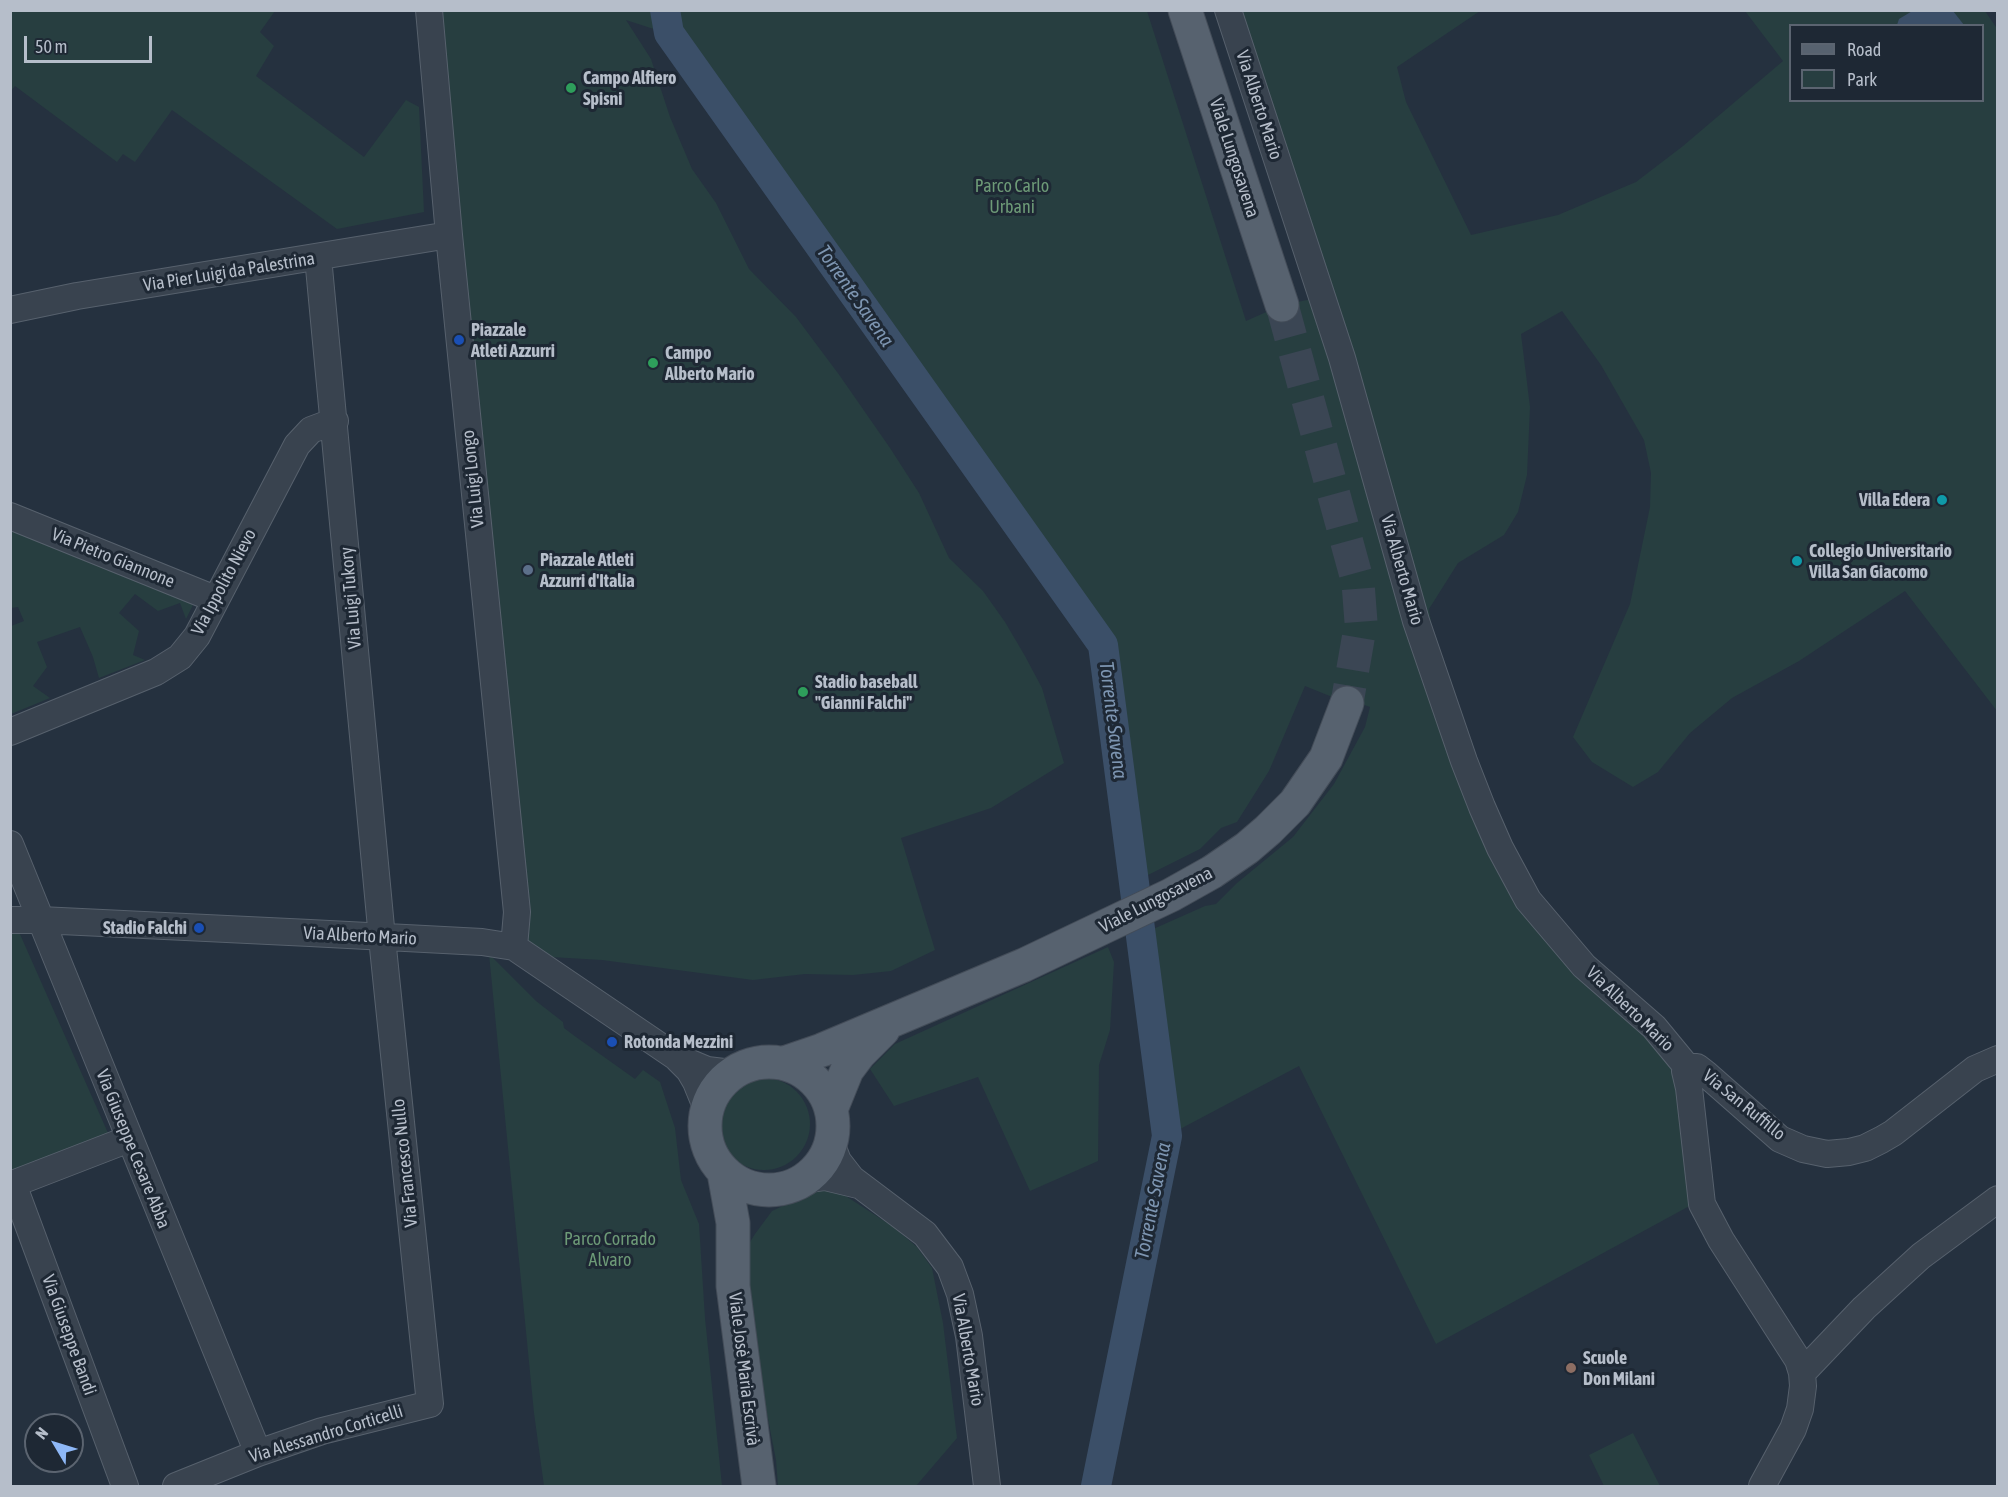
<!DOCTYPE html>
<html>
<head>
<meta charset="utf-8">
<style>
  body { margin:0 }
  #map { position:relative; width:2008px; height:1497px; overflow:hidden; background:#25313f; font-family:"Asap Condensed",sans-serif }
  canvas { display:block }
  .frame { position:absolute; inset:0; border:12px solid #b6beca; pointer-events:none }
  .legend { position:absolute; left:1789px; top:24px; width:195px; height:78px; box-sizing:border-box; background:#1e2834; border:2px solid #5b6470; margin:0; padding:8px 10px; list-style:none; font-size:18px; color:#b6beca }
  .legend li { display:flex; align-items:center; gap:12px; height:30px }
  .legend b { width:30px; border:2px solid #5b6470 }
  .north { position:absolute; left:24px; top:1413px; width:60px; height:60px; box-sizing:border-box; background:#1e2834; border:2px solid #5b6470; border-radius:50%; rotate:308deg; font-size:16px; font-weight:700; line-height:24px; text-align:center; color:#b6beca }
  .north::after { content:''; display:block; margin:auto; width:21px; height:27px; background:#8eb8f7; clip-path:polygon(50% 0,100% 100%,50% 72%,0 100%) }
  .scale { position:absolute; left:24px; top:36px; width:128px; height:27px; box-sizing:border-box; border:3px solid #b6beca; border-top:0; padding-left:8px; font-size:18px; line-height:21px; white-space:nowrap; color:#b6beca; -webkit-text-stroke:4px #1e2834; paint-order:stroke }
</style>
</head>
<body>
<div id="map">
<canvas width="2008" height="1497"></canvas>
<div class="frame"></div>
<ul class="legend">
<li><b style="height:8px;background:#57626f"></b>Road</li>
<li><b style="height:16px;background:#273e40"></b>Park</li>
</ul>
<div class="north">N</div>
<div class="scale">50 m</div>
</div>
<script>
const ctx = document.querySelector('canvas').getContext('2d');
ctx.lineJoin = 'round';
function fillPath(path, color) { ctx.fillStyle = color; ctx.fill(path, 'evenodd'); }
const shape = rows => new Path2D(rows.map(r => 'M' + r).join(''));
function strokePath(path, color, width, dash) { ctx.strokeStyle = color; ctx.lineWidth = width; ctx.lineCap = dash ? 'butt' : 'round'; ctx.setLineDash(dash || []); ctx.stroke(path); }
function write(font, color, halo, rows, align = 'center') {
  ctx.font = font + ' "Asap Condensed",sans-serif'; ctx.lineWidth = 6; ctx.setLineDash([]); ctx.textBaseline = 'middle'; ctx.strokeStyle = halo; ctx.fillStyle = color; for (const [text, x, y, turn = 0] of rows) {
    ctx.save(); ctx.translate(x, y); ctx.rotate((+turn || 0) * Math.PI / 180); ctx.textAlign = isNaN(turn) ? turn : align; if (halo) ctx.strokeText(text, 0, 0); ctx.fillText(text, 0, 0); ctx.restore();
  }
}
const green = shape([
  [11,10,275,11,260,32,274,46,256,76,364,157,406,100,419,107,424,212,337,229,172,110,135,162,123,154,117,162,15,86,11,91],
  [421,11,1147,11,1246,321,1282,305,1322,297,1228,11,1480,11,1397,67,1406,102,1471,235,1558,215,1636,182,1683,146,1783,61,1745,11,1985,11,1998,30,1997,711,1905,591,1799,661,1732,698,1690,733,1658,772,1633,787,1592,762,1573,737,1630,604,1650,507,1651,473,1644,440,1601,365,1562,311,1521,334,1530,407,1527,475,1518,512,1504,535,1458,563,1429,609,1443,698,1528,900,1678,1046,1695,1203,1436,1344,1299,1066,1167,1136,1142,934,1205,906,1216,904,1237,883,1293,837,1334,784,1365,727,1370,707,1359,703,1347,703,1305,686,1269,771,1237,822,1221,828,1200,849,1134,882,1103,645,669,34,626,20,651,59,670,117,692,169,716,203,749,269,796,317,840,376,890,448,919,493,949,558,983,591,1005,622,1025,656,1042,688,1064,763,991,808,901,838,935,950,891,971,853,975,805,974,753,980,602,960,517,955],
  [1790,26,1982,26,1982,100,1790,100],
  [11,526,189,598,193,605,186,619,180,603,158,611,135,594,119,613,139,631,133,655,145,660,99,678,93,657,80,627,37,642,47,667,33,686,50,698,11,714,11,626,24,621,18,607,11,608],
  [10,932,19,932,108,1133,11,1173],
  [1108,947,1114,962,1110,1030,1099,1065,1098,1161,1030,1191,978,1077,894,1106,870,1069,895,1044],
  [489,954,536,1001,563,1022,564,1028,576,1037,635,1079,643,1070,660,1082,675,1128,681,1180,699,1224,705,1318,722,1486,544,1486,534,1413],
  '718 1124a46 46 0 1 1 92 0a46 46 0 1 1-92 0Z',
  [819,1189,838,1191,892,1226,917,1247,932,1268,943,1323,957,1438,916,1486,778,1486,776,1460,762,1388,745,1250,755,1234,772,1211],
  [1633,1433,1660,1486,1604,1486,1589,1455]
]);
const water = shape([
  [1914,10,1953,11,1964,25,1897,25,1899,19]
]);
const river = shape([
  [665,10,669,33,1103,645,1167,1136,1096,1486]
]);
const majorTunnel = shape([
  [1282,305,1358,583,1361,622,1347,703]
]);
const minor = shape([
  [429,10,449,235,517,912,514,947],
  [1228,10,1342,358,1416,621,1464,761,1482,807,1500,848,1528,900,1584,966,1654,1027,1687,1067],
  [10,310,77,296,449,235],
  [10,516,215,599],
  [10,732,156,672,180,657,197,636,297,445,311,430,335,421],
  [10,844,258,1453],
  [10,920,40,920,310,933,482,942,514,947,676,1057,707,1070,732,1073],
  [678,1059,689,1070,696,1082,707,1109],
  [831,1143,838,1161,852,1179,925,1234,950,1267,960,1294,969,1336,987,1486],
  [803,1180,825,1177,858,1185],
  [13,1184,125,1486],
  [10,1185,129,1139],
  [1802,1373,1864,1308,1921,1256,1998,1199],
  [176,1486,258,1453,322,1431,430,1404,382,938,318,257],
  [1762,1486,1793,1429,1800,1409,1803,1386,1802,1373,1798,1360,1721,1240,1702,1204,1689,1088,1685,1071,1687,1067,1697,1067,1706,1074,1780,1139,1803,1149,1827,1154,1849,1152,1865,1148,1881,1140,1893,1133,1975,1069,1998,1059]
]);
const major = shape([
  [1185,10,1282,305],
  '705 1126a64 64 0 1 1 128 0a64 64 0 1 1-128 0Z',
  [784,1063,822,1050,1024,965,1171,895,1212,872,1247,848,1268,830,1295,803,1326,758,1347,703],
  [832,1107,847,1070,859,1054,883,1030],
  [724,1173,733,1223,733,1286,759,1486]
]);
const markers = [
  [571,88,6,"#2e9e5b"],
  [459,340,6,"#1a4fb4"],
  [653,363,6,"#2e9e5b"],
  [1942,500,6,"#0f9aa8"],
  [1797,561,6,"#0f9aa8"],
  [528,570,6,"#5c6f8a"],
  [803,692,6,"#2e9e5b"],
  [199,928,6,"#1a4fb4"],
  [612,1042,6,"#1a4fb4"],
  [1571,1368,6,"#8d6e63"]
];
const poiNames = [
  ["Campo Alfiero",583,78],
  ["Spisni",583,99],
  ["Piazzale",471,330],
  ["Atleti Azzurri",471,351],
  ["Campo",665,353],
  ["Alberto Mario",665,374],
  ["Villa Edera",1930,500,"right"],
  ["Collegio Universitario",1809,551],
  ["Villa San Giacomo",1809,572],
  ["Piazzale Atleti",540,560],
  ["Azzurri d'Italia",540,581],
  ["Stadio baseball",815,682],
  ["\"Gianni Falchi\"",815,703],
  ["Stadio Falchi",187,928,"right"],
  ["Rotonda Mezzini",624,1042],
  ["Scuole",1583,1358],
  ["Don Milani",1583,1379]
];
const streetNames = [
  ["Via Alberto Mario",1259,105,72],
  ["Viale Lungosavena",1234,158,72],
  ["Via Pier Luigi da Palestrina",229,272,-9],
  ["Via Luigi Longo",473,479,-96],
  ["Via Pietro Giannone",113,558,22],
  ["Via Alberto Mario",1402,570,74],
  ["Via Ippolito Nievo",224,582,-62],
  ["Via Luigi Tukory",351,598,-95],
  ["Viale Lungosavena",1156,900,-27],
  ["Via Alberto Mario",360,936,3],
  ["Via Alberto Mario",1630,1009,44],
  ["Via San Ruffillo",1744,1105,39],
  ["Via Giuseppe Cesare Abba",133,1149,68],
  ["Via Francesco Nullo",405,1163,-96],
  ["Via Giuseppe Bandi",69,1335,70],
  ["Via Alberto Mario",968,1350,80],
  ["Viale Josè Maria Escrivà",744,1369,83],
  ["Via Alessandro Corticelli",326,1434,-17]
];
const parkNames = [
  ["Parco Carlo",1012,186],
  ["Urbani",1012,207],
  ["Parco Corrado",610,1239],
  ["Alvaro",610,1260]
];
const waterNames = [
  ["Torrente Savena",855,296,55],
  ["Torrente Savena",1113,720,83],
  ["Torrente Savena",1153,1201,-79]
];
fillPath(green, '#273e40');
fillPath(water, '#3b4f68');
strokePath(river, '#3b4f68', 30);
strokePath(majorTunnel, '#3b4654', 33, [33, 16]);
strokePath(minor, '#57616d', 28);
strokePath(major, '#434c58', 35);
strokePath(minor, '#39434f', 26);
strokePath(major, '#57626f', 33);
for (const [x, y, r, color] of markers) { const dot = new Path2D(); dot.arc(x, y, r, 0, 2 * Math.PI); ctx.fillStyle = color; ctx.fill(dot); strokePath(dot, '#1e2834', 2); }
write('bold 18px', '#b6beca', '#1e2834', poiNames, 'left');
write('18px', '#b6beca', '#1e2834', streetNames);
write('18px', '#6d9a77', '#1e2834', parkNames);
write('italic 20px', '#7d95b1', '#1e2834', waterNames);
</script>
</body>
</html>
